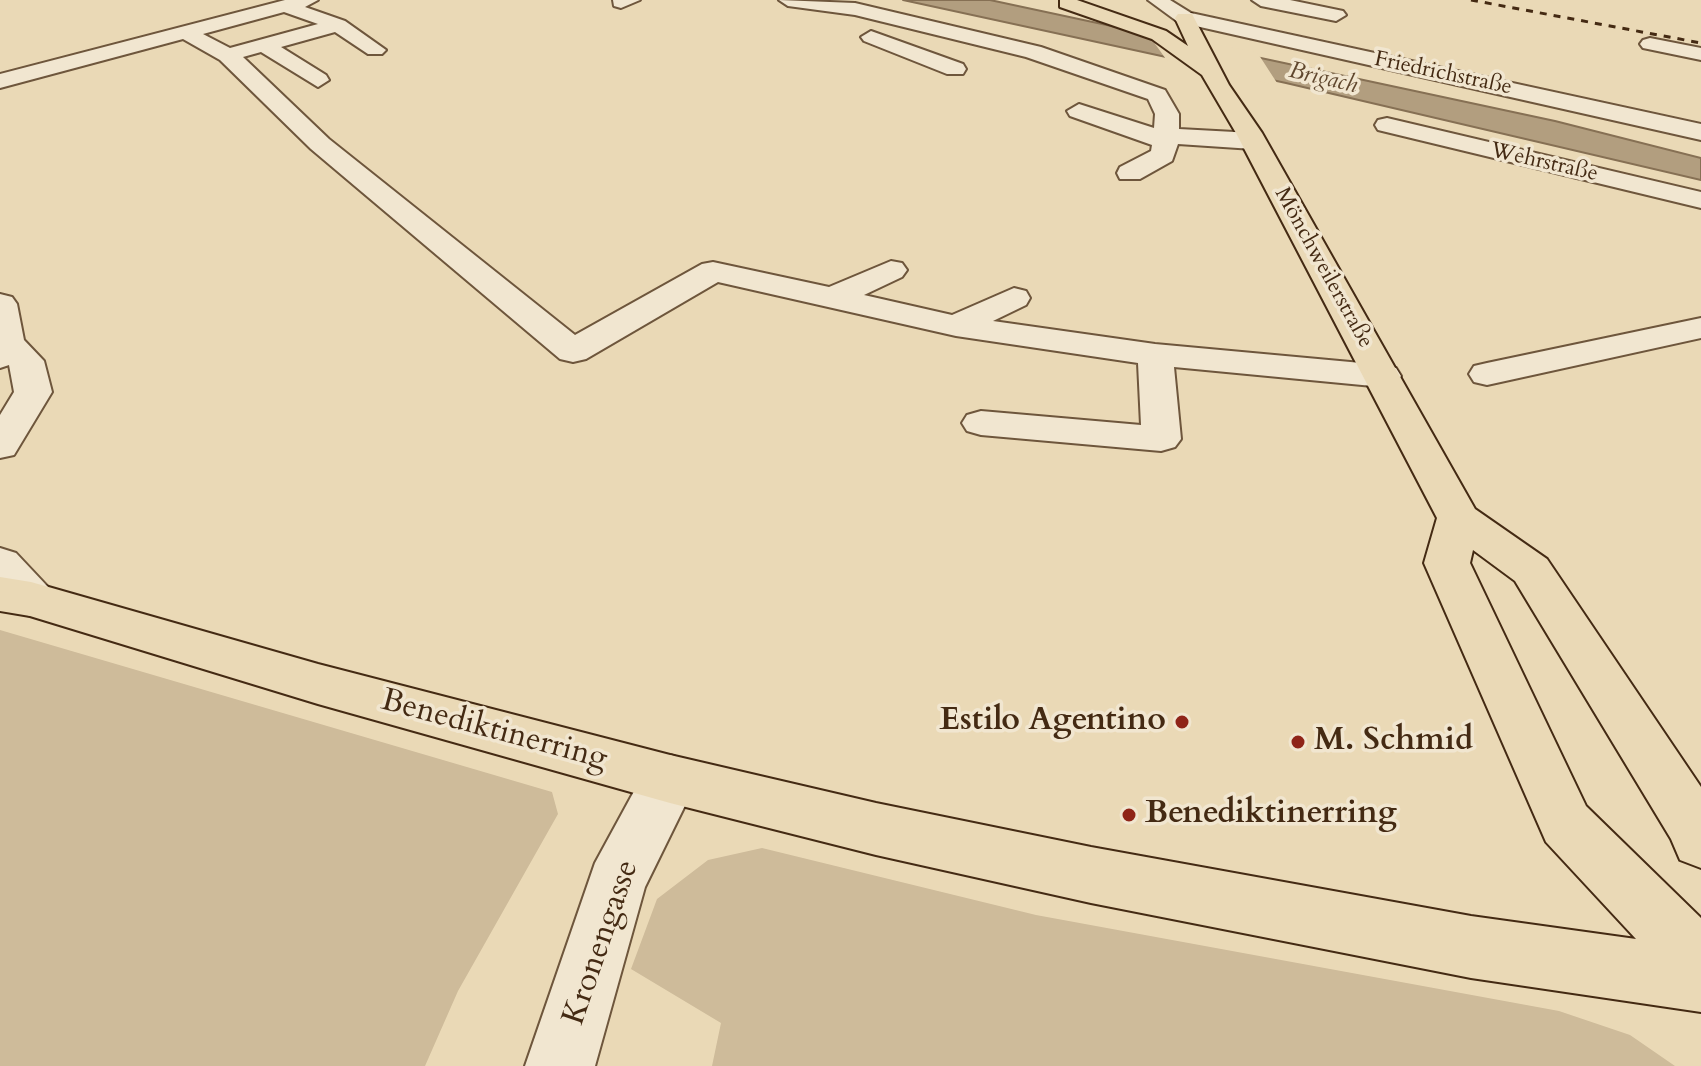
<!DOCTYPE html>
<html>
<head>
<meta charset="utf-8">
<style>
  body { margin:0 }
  canvas { display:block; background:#ead9b6 }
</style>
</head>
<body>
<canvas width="1701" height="1066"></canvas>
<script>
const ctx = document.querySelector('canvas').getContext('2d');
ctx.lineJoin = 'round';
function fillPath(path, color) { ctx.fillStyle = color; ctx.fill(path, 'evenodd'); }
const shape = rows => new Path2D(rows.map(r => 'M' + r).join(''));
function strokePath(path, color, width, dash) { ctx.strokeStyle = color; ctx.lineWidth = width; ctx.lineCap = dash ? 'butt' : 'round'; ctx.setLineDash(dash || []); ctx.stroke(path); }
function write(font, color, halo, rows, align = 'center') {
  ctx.font = font + ' Cardo,serif'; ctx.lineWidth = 7; ctx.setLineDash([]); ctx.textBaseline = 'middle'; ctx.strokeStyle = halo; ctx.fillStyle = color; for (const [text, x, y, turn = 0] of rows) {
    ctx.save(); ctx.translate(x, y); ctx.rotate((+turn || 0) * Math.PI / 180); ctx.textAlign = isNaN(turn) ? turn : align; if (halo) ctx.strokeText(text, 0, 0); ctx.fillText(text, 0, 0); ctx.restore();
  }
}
const green = shape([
  [0,630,552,792,558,814,458,991,425,1066,0,1066],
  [762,848,1036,915,1559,1011,1630,1035,1675,1066,712,1066,721,1023,631,969,657,899,708,860]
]);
const water = shape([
  [903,0,990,0,1555,121,1701,158,1701,180,1286,83,903,0]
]);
const pier = shape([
  [1130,27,1257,52,1279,86,1168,62,1153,41]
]);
const minor = shape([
  [285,0,318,0,305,7,345,21,386,50,382,54,368,54,335,32,281,47,326,75,329,80,318,87,261,52,243,57,329,139,575,335,702,264,713,262,829,287,891,261,902,263,907,270,902,277,864,295,952,315,1014,288,1026,291,1030,298,1026,305,993,321,1155,344,1383,365,1396,368,1401,376,1396,384,1383,387,1174,367,1181,439,1175,447,1161,451,981,435,967,431,962,423,967,415,981,411,1141,425,1138,363,956,336,718,282,586,359,573,362,560,359,311,149,220,60,183,39,0,88,0,74,285,0],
  [284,12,318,24,230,48,203,34,284,12],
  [613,0,640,0,621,8,614,6,613,0],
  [779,0,855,3,1041,47,1165,90,1179,114,1179,129,1253,133,1266,141,1253,149,1178,144,1172,161,1140,179,1120,179,1117,173,1120,167,1151,151,1152,145,1070,116,1067,111,1079,104,1154,128,1155,114,1148,99,1026,57,855,15,788,6,779,0],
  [1148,0,1170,0,1191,13,1701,124,1701,140,1178,22,1148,0],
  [1252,0,1290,0,1343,11,1346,15,1336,21,1261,6,1252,0],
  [871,31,963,64,966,69,963,74,947,74,864,41,861,37,871,31],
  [1650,38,1701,48,1701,60,1643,48,1640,44,1643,40,1650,38],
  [1387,118,1701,192,1701,208,1378,130,1375,125,1378,120,1387,118],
  [0,294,12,297,17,304,24,340,44,361,52,392,14,455,0,458,0,415,14,392,9,365,0,368,0,294],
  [1701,318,1701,338,1487,385,1474,382,1469,374,1474,366,1487,363,1701,318],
  [0,548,16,553,48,587,55,599,48,611,31,616,14,611,0,594,0,548],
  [670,755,690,762,698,779,645,887,595,1066,525,1066,595,863,650,762,670,755]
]);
const major = shape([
  [1060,0,1077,0,1166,31,1188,46,1175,18,1178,14,1192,14,1229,85,1262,133,1475,509,1547,559,1701,787,1701,868,1680,860,1671,839,1515,581,1473,550,1470,563,1586,806,1701,918,1701,1012,1471,978,1091,903,876,855,670,803,318,704,30,616,0,611,0,577,31,582,318,664,670,755,876,803,1091,847,1471,916,1636,939,1546,842,1424,563,1437,518,1236,133,1202,75,1152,39,1060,7,1060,0]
]);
const rail = shape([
  [1471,0,1701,43]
]);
const markers = [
  [1182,722,8,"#8f2418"],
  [1298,742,8,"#8f2418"],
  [1129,815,8,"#8f2418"]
];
const farStreetnames = [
  ["Friedrichstraße",1443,74,12],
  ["Wehrstraße",1544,163,13],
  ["Mönchweilerstraße",1323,268,61]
];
const farWaternames = [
  ["Brigach",1323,79,13]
];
const nearPoinames = [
  ["Estilo Agentino",1166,722,"right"],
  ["M. Schmid",1314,742],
  ["Benediktinerring",1145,815]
];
const nearStreetnames = [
  ["Benediktinerring",494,731,15],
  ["Kronengasse",602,943,-71]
];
fillPath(green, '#cebb9a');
fillPath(water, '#b29e7f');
strokePath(water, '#867054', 2);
fillPath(pier, '#ead9b6');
strokePath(minor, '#6e563c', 4);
strokePath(major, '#442a13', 4);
fillPath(minor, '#f1e6d0');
fillPath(major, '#ead9b6');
strokePath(rail, '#442a13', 3, [7, 7]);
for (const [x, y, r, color] of markers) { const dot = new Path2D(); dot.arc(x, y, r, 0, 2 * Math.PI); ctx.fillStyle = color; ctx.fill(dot); strokePath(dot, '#f1e6d0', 3); }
write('22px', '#442a13', '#f1e6d0', farStreetnames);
write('italic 24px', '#60472e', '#f1e6d0', farWaternames);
write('bold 32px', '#442a13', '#f1e6d0', nearPoinames, 'left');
write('32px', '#442a13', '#f1e6d0', nearStreetnames);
</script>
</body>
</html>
